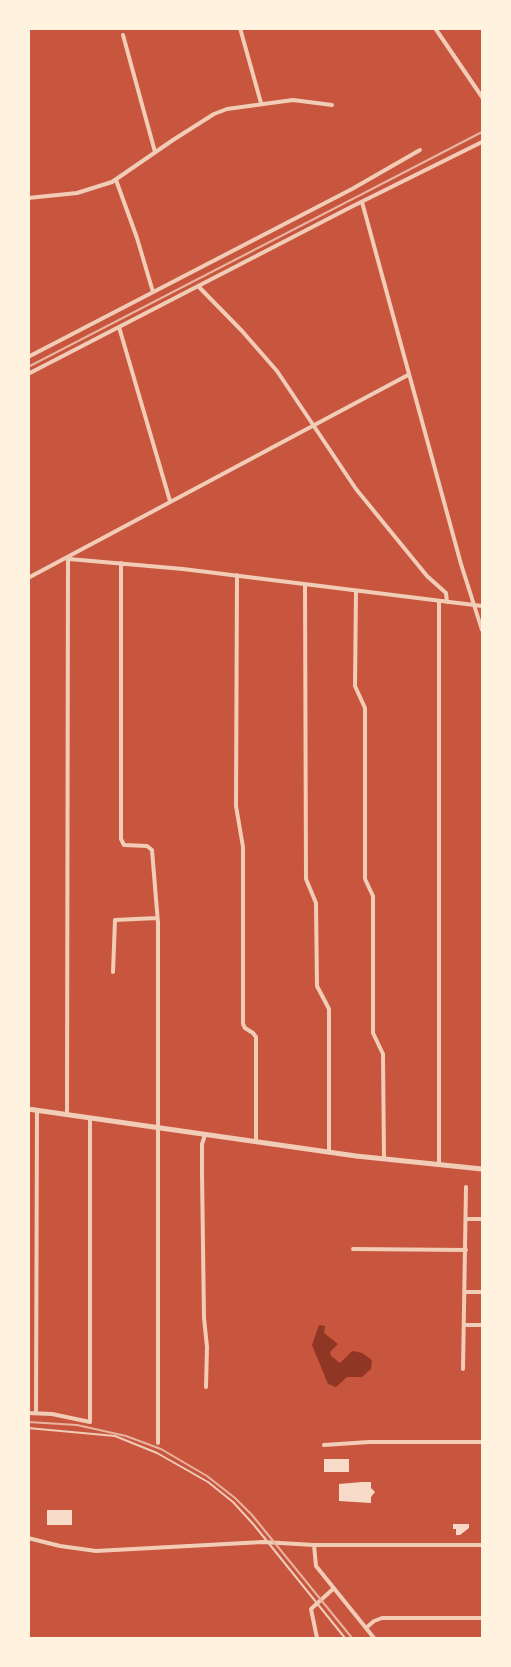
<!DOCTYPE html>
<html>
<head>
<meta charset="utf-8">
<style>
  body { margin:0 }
  #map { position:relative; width:511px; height:1667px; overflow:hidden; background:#c8553d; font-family:"Noto Sans",sans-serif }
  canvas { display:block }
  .frame { position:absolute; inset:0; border:30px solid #fff3e0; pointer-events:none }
</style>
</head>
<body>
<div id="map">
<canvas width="511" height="1667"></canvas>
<div class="frame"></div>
</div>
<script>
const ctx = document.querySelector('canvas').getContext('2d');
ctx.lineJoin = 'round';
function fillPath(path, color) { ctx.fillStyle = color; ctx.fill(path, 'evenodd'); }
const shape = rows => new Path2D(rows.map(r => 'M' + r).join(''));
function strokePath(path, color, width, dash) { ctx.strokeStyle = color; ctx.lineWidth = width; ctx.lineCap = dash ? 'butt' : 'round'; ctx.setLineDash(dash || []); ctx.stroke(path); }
const water = shape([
  [319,1325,325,1326,324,1333,338,1344,330,1352,331,1356,340,1363,350,1353,353,1351,362,1353,372,1360,371,1369,362,1377,347,1377,336,1387,328,1384,312,1345]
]);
const building = shape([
  [324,1459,349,1459,349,1472,324,1472],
  [362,1482,371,1482,371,1488,375,1492,371,1497,371,1503,339,1501,339,1484],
  [47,1510,72,1510,72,1525,47,1525],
  [453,1524,469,1524,469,1528,460,1535,456,1535,456,1529,453,1529]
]);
const service = shape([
  [28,1428,115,1436,157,1453,208,1482,233,1502,254,1525,345,1638]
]);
const minor = shape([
  [240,28,261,103],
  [435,28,482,97],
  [123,35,155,152],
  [116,180,137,238,153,292],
  [28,198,77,193,112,182,173,140,214,114,227,109,293,100,332,105],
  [362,202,461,564,482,630],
  [198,286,242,331,277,371,356,489,427,576,446,593,447,602],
  [119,327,170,501],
  [28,357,352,189,420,150],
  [28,374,351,207,482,142],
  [69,559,183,569,482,606],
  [121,563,121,839,124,845,147,846,152,850,158,923,158,1443],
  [237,575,236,806,243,847,243,1024,245,1028,253,1033,256,1037,256,1141],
  [28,578,408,375],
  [305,585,306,879,316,903,317,986,329,1009,329,1152],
  [356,591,355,686,365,708,365,879,373,896,373,1033,383,1054,384,1159],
  [439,602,439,1165],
  [113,972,115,920,157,918],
  [67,1114,68,559],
  [205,1135,202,1144,202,1173,204,1318,207,1347,206,1387],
  [466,1219,482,1219],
  [353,1249,466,1250],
  [465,1292,482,1292],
  [464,1325,482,1325],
  [463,1369,466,1187],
  [28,1413,52,1414,90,1422,90,1118],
  [36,1413,37,1111],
  [324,1445,369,1442,482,1442],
  [28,1538,60,1546,96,1551,263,1542,314,1545,482,1545],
  [314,1545,316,1566,374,1638],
  [366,1628,374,1621,382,1618,482,1618],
  [317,1638,311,1609,333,1589]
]);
const tertiary = shape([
  [28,1109,356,1156,482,1169]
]);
const rail = shape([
  [28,367,482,132],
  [28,1422,77,1425,126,1436,161,1449,207,1476,235,1498,252,1515,352,1638]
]);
fillPath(water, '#8f3625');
fillPath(building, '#f7dbc8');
strokePath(service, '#f1ccb7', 2);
strokePath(minor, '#f1ccb7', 4);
strokePath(tertiary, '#f1ccb7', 5);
strokePath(rail, '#e9b49f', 2);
</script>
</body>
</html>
